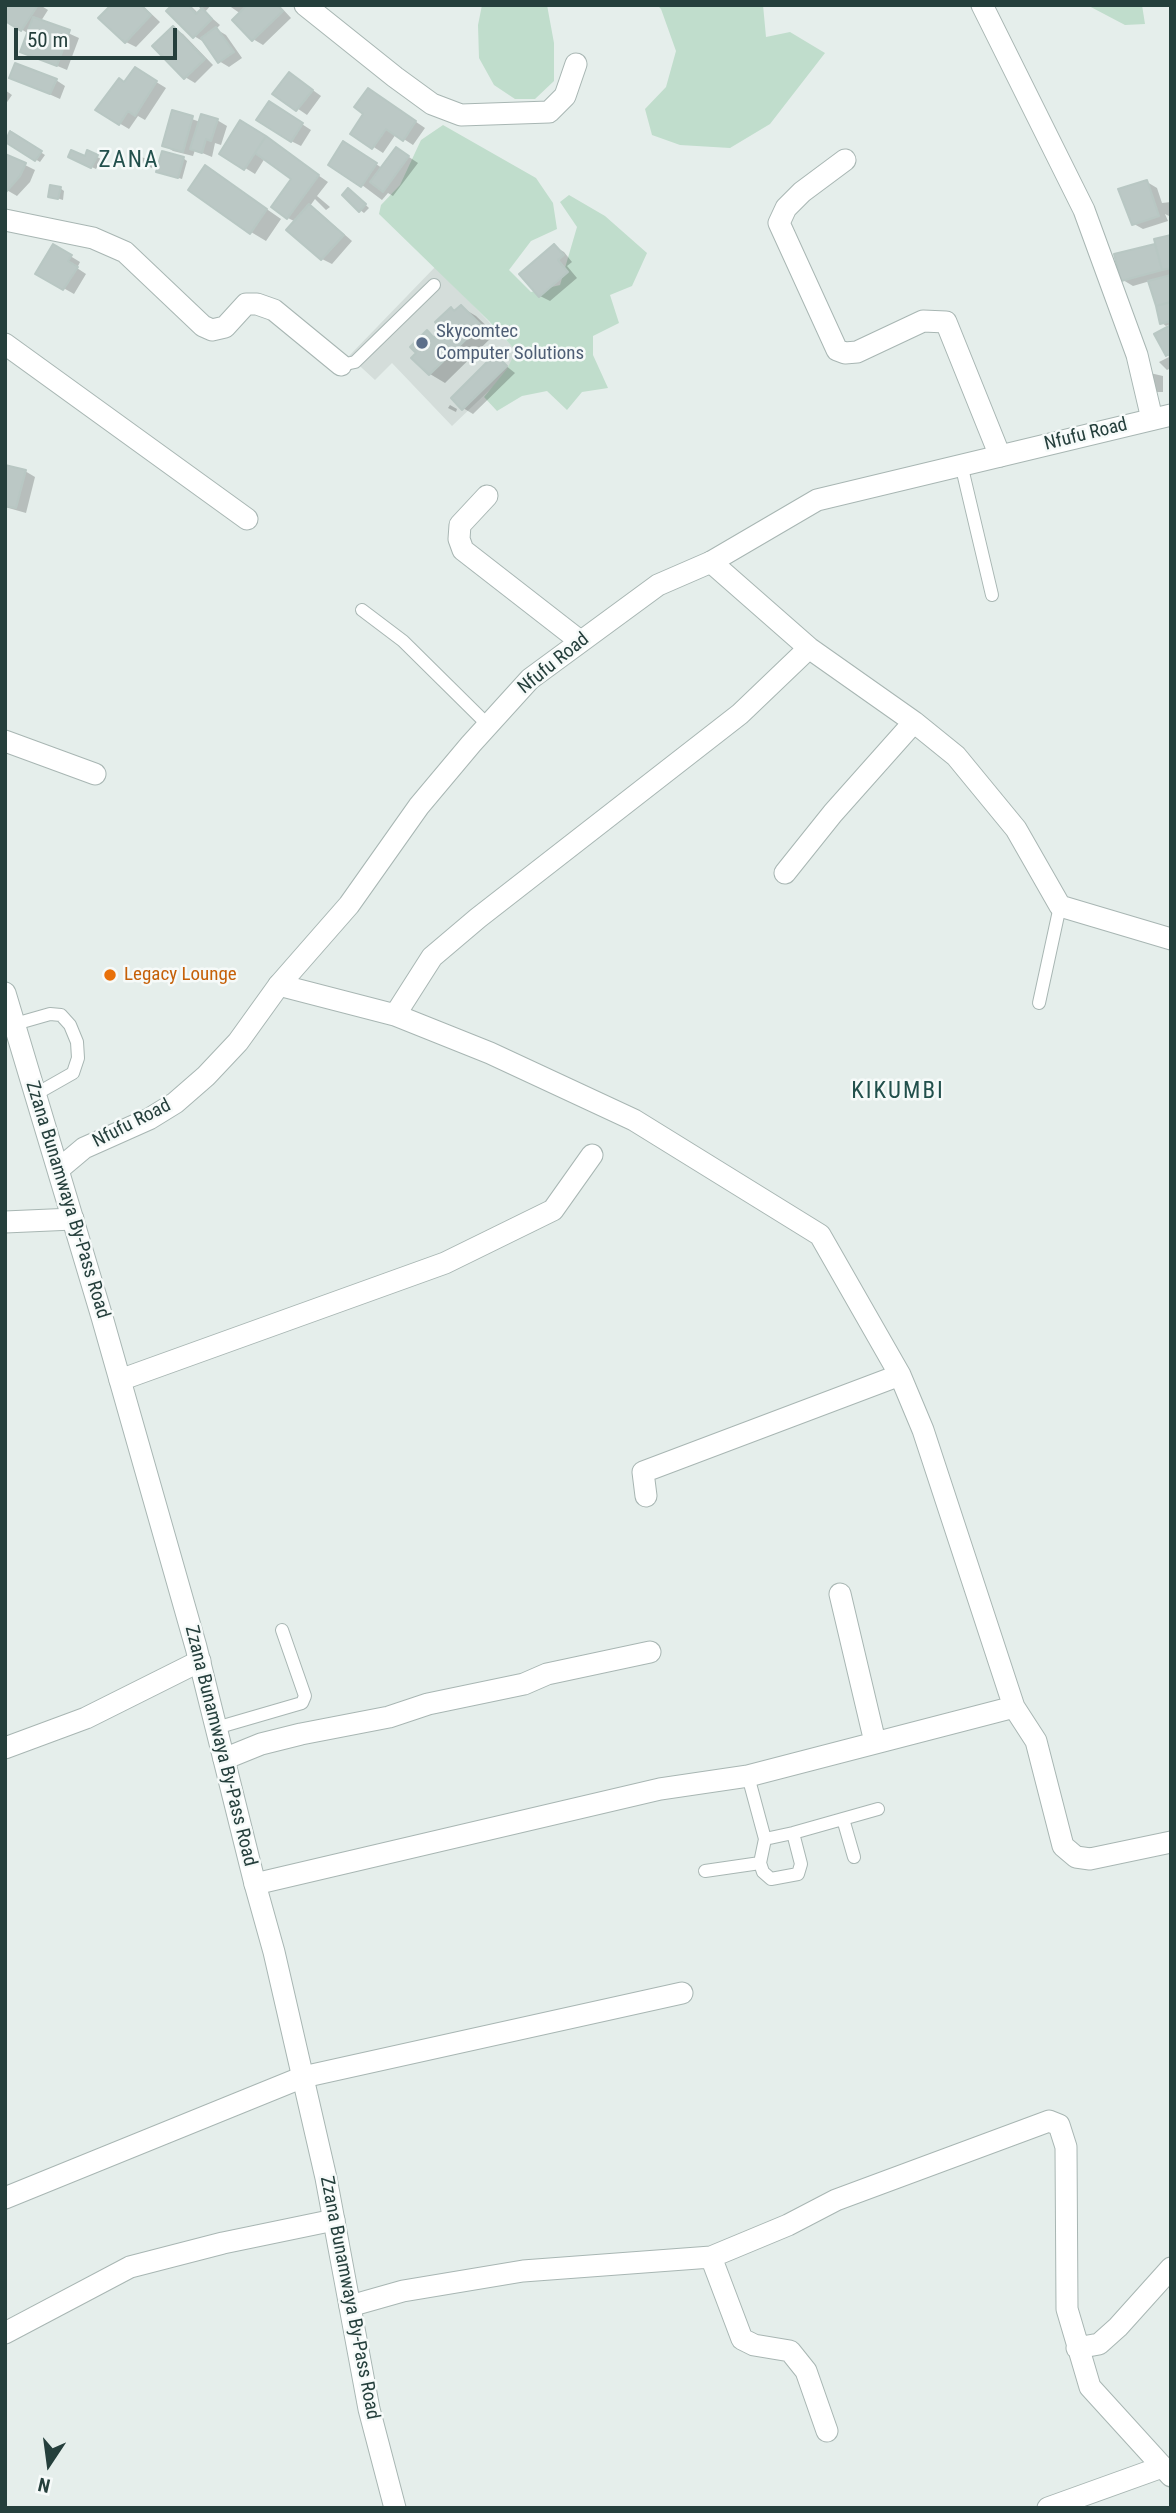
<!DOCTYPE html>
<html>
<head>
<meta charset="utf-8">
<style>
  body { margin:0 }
  #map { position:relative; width:1176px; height:2513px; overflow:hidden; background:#e5eeeb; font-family:"Roboto Condensed",sans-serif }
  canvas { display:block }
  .frame { position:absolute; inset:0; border:7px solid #253f3c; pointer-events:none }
  .north { position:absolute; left:14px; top:2429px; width:70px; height:70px; -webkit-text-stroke:5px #f6faf9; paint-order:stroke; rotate:193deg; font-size:19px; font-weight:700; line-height:28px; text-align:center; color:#253f3c }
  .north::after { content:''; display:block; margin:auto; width:24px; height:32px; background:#253f3c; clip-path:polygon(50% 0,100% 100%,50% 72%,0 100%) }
  .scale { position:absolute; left:14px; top:28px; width:163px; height:32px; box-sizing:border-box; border:4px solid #253f3c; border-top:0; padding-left:9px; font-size:21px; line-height:24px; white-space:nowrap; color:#253f3c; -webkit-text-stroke:5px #f6faf9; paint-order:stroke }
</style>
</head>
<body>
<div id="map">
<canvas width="1176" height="2513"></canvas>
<div class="frame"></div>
<div class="north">N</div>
<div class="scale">50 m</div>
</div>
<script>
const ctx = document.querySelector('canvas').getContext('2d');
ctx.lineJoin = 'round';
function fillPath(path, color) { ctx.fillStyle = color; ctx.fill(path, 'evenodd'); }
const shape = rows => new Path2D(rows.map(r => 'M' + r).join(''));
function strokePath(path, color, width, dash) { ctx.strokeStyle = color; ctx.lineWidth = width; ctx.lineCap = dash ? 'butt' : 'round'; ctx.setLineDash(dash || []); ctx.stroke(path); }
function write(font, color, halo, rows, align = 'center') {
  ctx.font = font + ' "Roboto Condensed",sans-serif'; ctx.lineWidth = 5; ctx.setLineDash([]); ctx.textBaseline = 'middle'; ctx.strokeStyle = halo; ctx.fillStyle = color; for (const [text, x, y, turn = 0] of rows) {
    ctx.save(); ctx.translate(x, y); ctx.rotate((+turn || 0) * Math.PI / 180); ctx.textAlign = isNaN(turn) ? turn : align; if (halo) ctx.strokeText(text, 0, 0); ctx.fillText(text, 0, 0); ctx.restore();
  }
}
const built = shape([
  [436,266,523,358,452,426,392,363,375,380,349,356]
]);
const green = shape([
  [482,5,547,5,554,43,554,81,535,99,515,99,494,85,479,58,478,25],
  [657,5,763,5,766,37,790,32,825,53,770,124,730,148,680,145,652,135,645,109,666,87,676,51,661,9],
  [1087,5,1142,5,1145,24,1125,25],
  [443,125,536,178,553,203,557,229,531,241,509,270,531,292,560,285,577,227,560,202,569,195,605,216,647,253,632,286,610,295,619,323,593,336,593,355,608,388,582,392,567,410,547,391,522,396,497,411,484,397,507,369,516,351,489,321,379,214,381,205,400,185,421,140]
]);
const shadow = shape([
  [10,5,40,5,48,10,41,21,79,38,67,70,22,51,29,34,5,19],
  [113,5,142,5,160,22,136,47,126,42,101,18],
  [175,5,190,5,199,14,202,10,197,5,211,5,205,12,220,25,216,29,226,35,242,58,229,67,219,61,204,42,194,36],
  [228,5,279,5,291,18,263,45,253,39,241,14],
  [174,28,183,34,213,65,195,83,185,77],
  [145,75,166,88,145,120,138,116,129,129,97,110,125,84],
  [11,77,56,80,65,86,60,99],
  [299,80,321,96,307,115,275,93],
  [5,90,12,95,5,105],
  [378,96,425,128,413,145,396,134,383,153,352,133],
  [279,109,311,130,301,146,291,141],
  [173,112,200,122,217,120,227,126,221,145,215,143,212,157,195,150,193,156,173,151,164,145],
  [250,128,328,182,317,196,330,207,326,210,315,199,310,206,319,212,352,241,332,264,322,259,296,222,288,218,294,179,265,158,255,174,221,153],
  [11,133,45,155,40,162,6,141],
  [353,149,382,168,406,155,418,163,393,196,388,193,382,200,362,185],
  [88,152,101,159,96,169,70,157,86,158],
  [5,155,35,170,30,182,17,196,5,189],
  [142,157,154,163,152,168,140,162],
  [183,158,187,161,182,179,163,173],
  [206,167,281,219,266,241,251,232],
  [1147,182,1157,188,1162,203,1171,202,1171,217,1165,214,1168,221,1143,229,1134,224],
  [60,188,64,191,63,200,50,196],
  [353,193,369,208,364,213,360,210],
  [1171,236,1171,324,1166,326,1162,323,1150,281,1133,286,1123,280,1116,256,1157,245],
  [54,246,80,262,77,268,86,274,74,294,37,273],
  [554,246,564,252,572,262,567,266,577,278,550,301,540,296],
  [461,307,476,316,495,334,445,383,430,374,414,358,427,332,437,338,445,329,451,309,456,312],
  [1171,329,1171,368,1167,370,1159,362,1169,357,1156,335],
  [495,357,515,373,473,414,463,408],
  [1150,373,1163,376,1163,392,1154,392],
  [450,405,457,409,456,412,448,408],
  [5,466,25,471,35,477,26,513,5,507]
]);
const building = shape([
  [8,5,38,5,21,31,5,21,5,9,8,5],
  [111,5,141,5,151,15,125,43,98,18,111,5],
  [172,5,188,5,196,14,202,8,212,19,193,38,166,11,172,5],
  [247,5,277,5,283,11,252,41,232,20,247,5],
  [33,17,70,30,57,66,20,52,33,17],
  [173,26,205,59,184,79,152,46,173,26],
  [216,27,234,52,218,63,201,38,216,27],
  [15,63,57,79,50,94,9,78,15,63],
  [135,67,157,81,135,116,128,111,119,125,95,110,119,78,124,82,135,67],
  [289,72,313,90,296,111,272,94,289,72],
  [368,88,416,121,403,141,386,129,372,149,350,134,363,114,354,107,368,88],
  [269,101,303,123,291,142,256,120,269,101],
  [172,110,193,116,183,152,162,146,172,110],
  [201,114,218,119,211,141,206,139,202,153,190,149,201,114],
  [240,120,266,136,244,170,219,154,240,120],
  [10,131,42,151,35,161,5,142,10,131],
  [266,136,319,175,287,219,271,207,291,179,255,153,266,136],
  [343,141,377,163,361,187,328,165,343,141],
  [396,147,409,156,383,192,370,182,396,147],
  [71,150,85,156,87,150,98,155,91,168,68,157,71,150],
  [162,151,184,157,178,178,156,172,162,151],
  [5,154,26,163,20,176,6,192,5,154],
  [205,165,267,209,250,234,188,190,205,165],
  [1147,180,1159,216,1132,225,1118,189,1147,180],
  [50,185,61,187,58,199,48,197,50,185],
  [348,188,366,204,359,212,342,195,348,188],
  [309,204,344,235,321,260,286,230,309,204],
  [1171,235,1171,268,1162,270,1154,239,1171,235],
  [53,244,72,255,68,261,78,267,63,290,35,274,53,244],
  [554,244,564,255,558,260,568,272,539,297,519,274,554,244],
  [1155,244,1162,270,1121,281,1114,254,1155,244],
  [1171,275,1171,302,1156,306,1148,281,1171,275],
  [1171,302,1171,321,1160,324,1156,306,1171,302],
  [461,305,481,325,429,375,411,358,416,353,410,347,427,330,434,338,442,329,435,322,451,307,454,311,461,305],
  [1169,326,1171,329,1171,353,1166,356,1154,334,1169,326],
  [495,354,507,366,462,410,451,398,495,354],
  [5,465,26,470,16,508,5,506,5,465]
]);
const service = shape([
  [341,365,355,362,434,285],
  [961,464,992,595],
  [362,610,403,641,488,725],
  [1039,1003,1060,906],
  [15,1024,50,1014,61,1015,70,1025,77,1042,78,1058,73,1073,36,1094],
  [216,1728,302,1703,305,1696,282,1630],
  [748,1776,765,1839,760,1863,763,1872,771,1879,798,1874,801,1864,793,1833],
  [843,1819,854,1857],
  [765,1839,793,1833,878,1809],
  [705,1871,760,1863]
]);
const minor = shape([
  [305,5,395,77,432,104,461,115,549,112,565,96,576,64],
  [982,5,1084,210,1137,355,1152,419],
  [845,160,802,192,786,208,779,223,837,350,845,353,857,352,923,321,946,322,1000,456],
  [5,220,93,238,125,252,203,326,212,330,225,327,246,304,257,304,274,310,341,365],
  [5,344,247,519],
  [487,496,460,525,459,539,463,550,580,641],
  [711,562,809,648,914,722,956,756,1016,829,1060,906,1171,939],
  [5,741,95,774],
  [785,873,833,813,914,722],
  [279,985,395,1015,490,1053,634,1120,820,1235,900,1375,923,1430,1014,1707],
  [395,1015,432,957,478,918,740,714,809,648],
  [5,1222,73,1219],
  [120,1380,445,1263,553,1210,592,1155],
  [646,1496,643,1472,900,1375],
  [840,1594,875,1742],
  [5,1748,86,1718,200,1661],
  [224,1759,261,1744,301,1734,389,1717,428,1704,524,1684,547,1674,650,1652],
  [255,1884,660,1789,748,1776,1014,1707,1036,1741,1063,1846,1076,1857,1090,1859,1171,1842],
  [5,2198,303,2077,682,1993],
  [711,2257,742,2339,754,2345,790,2351,806,2371,827,2431],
  [350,2306,403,2291,523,2271,711,2257,788,2225,836,2200,1049,2121,1059,2125,1066,2147,1067,2309,1090,2387,1171,2476],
  [5,2333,130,2267,223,2243,334,2220],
  [1077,2348,1099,2344,1118,2327,1171,2268],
  [1048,2508,1162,2467]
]);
const tertiary = shape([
  [5,993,102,1317,196,1647,255,1884,274,1952,326,2178,369,2409,395,2508],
  [59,1169,84,1148,149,1119,175,1103,206,1076,238,1042,279,985,349,905,419,806,471,744,530,679,658,585,711,562,817,500,1171,415]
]);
const markers = [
  [422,343,7,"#5c6f8a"],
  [110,975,7,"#e8710a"]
];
const serviceNames = [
  ["Skycomtec",436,332],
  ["Computer Solutions",436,354]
];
const streetNames = [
  ["Nfufu Road",1086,435,-14],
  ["Nfufu Road",554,664,-39],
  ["Nfufu Road",132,1124,-27],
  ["Zzana Bunamwaya By-Pass Road",67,1200,73],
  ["Zzana Bunamwaya By-Pass Road",220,1746,76],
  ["Zzana Bunamwaya By-Pass Road",349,2298,79]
];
const foodNames = [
  ["Legacy Lounge",124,975]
];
const quarterNames = [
  ["ZANA",129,161],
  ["KIKUMBI",898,1092]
];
fillPath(built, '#d4ddda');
fillPath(green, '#c0ddcc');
fillPath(shadow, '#0003');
fillPath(building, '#bbc8c5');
strokePath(building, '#b8c7c3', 2);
strokePath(service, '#a8b6b3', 14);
strokePath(minor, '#a8b6b3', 23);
strokePath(tertiary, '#a8b6b3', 23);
strokePath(service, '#fff', 12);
strokePath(minor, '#fff', 21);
strokePath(tertiary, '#fff', 21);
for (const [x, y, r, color] of markers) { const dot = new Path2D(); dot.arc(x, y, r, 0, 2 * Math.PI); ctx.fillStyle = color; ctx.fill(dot); strokePath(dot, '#f6faf9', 2.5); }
write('19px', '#4e5e75', '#f6faf9', serviceNames, 'left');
write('19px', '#253f3c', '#f6faf9', streetNames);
write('19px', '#c56008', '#f6faf9', foodNames, 'left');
ctx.letterSpacing = '2px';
write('23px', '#22504c', '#f6faf9', quarterNames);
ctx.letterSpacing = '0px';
</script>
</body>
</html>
